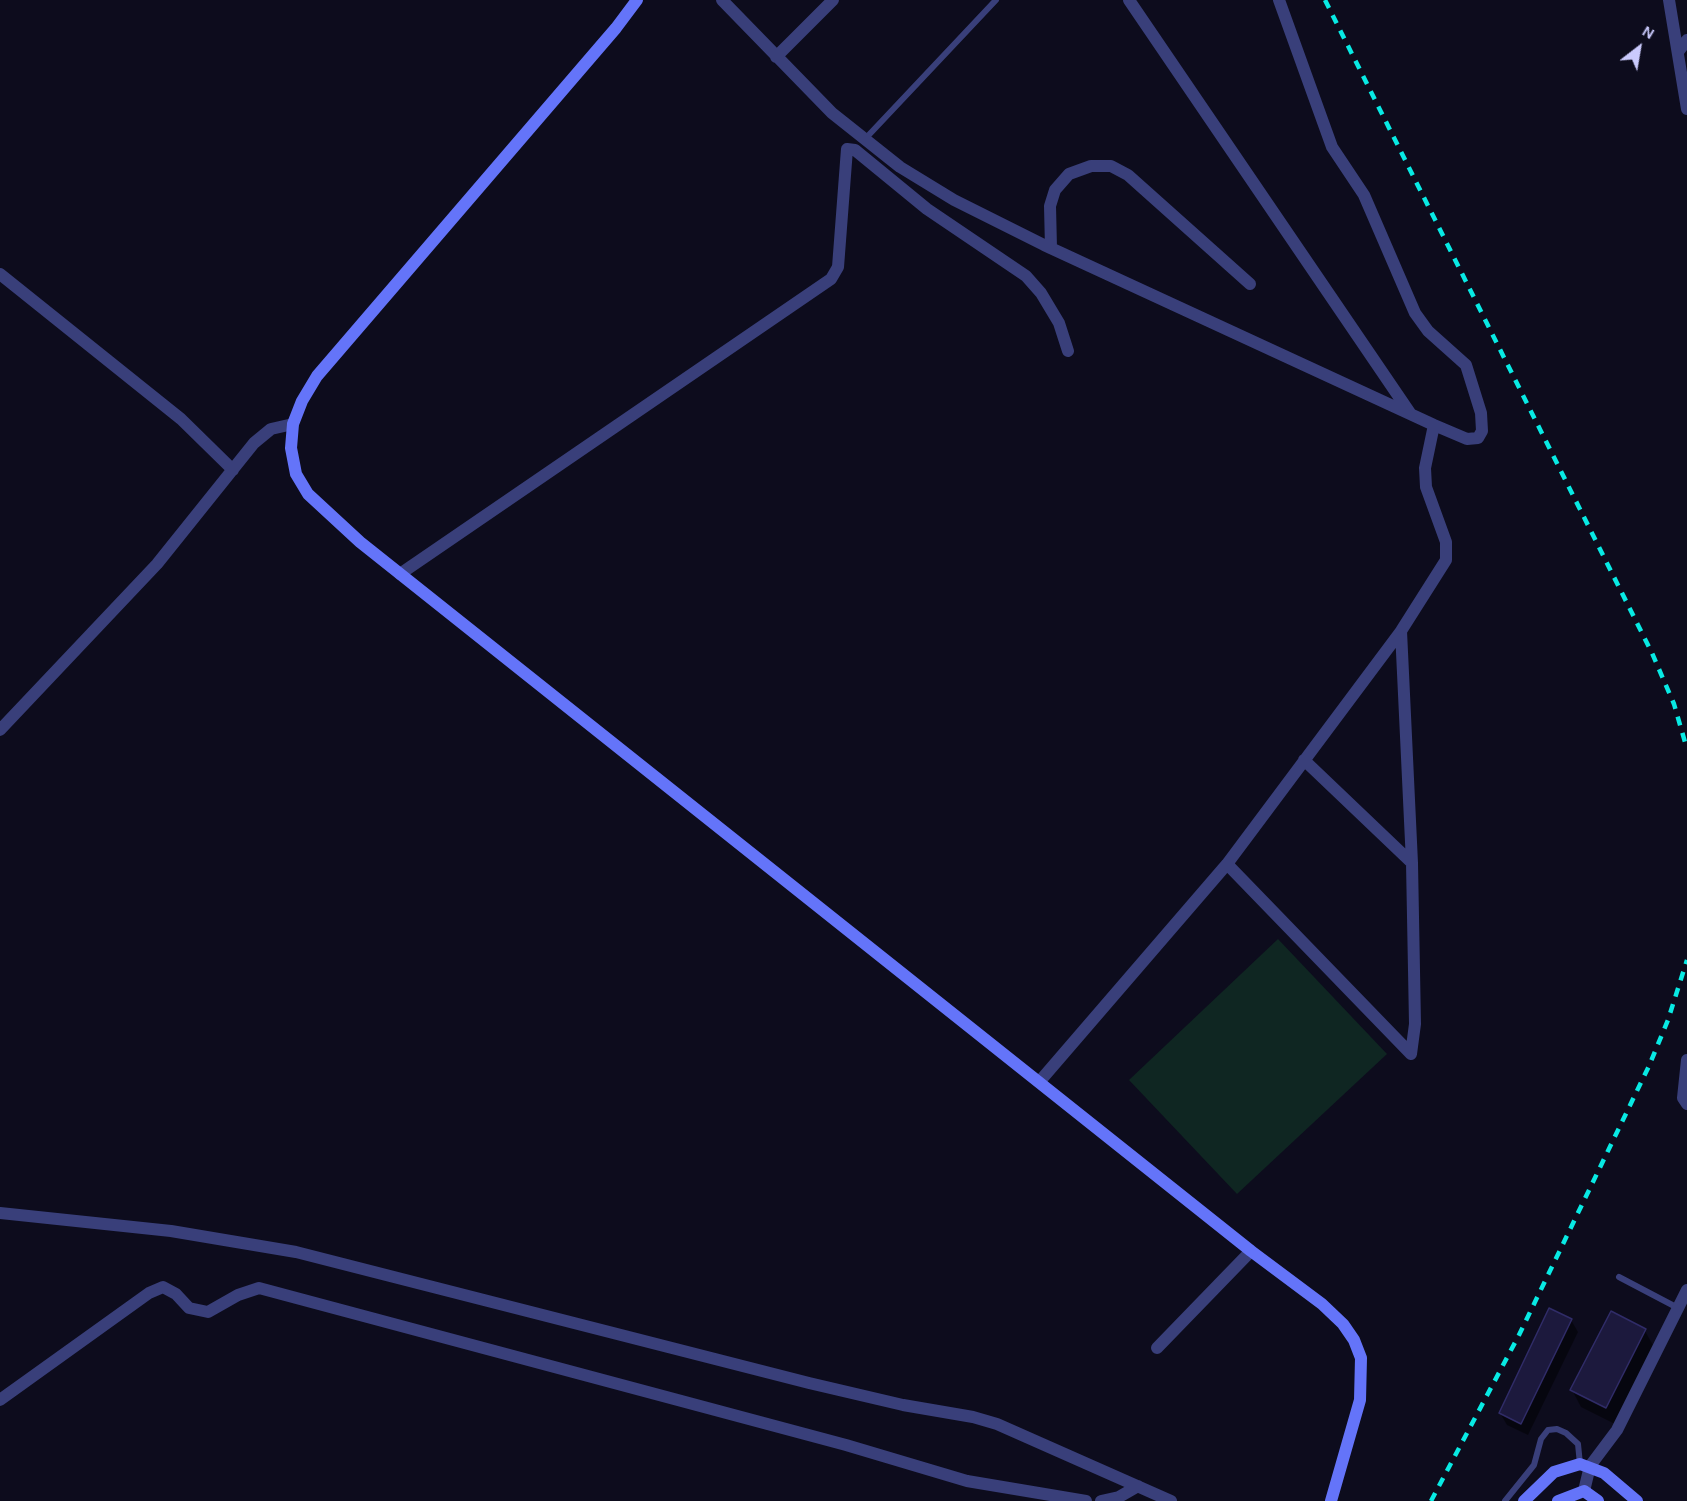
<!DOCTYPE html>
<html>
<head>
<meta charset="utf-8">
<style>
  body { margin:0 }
  #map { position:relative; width:1687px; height:1501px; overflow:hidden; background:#0d0c1d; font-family:Karla,sans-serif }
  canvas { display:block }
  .north { position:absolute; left:1609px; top:18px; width:60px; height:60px; -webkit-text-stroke:4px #0d0c1d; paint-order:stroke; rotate:31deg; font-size:16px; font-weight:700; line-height:24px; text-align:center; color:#cacafd }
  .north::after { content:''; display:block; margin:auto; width:21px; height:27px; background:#cacafd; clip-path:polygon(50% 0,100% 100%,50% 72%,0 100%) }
</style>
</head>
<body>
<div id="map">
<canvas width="1687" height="1501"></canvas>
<div class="north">N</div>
</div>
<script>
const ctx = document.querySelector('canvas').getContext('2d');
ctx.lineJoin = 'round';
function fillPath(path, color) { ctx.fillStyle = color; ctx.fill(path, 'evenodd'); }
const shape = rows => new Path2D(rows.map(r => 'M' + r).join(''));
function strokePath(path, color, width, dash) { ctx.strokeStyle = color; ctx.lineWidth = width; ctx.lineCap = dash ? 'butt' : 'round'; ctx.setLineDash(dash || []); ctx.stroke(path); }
const green = shape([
  [1278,939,1387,1054,1237,1194,1129,1080]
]);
const shadow = shape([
  [1571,1320,1578,1332,1528,1435,1507,1425,1500,1413],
  [1645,1331,1654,1347,1615,1424,1581,1407,1572,1390]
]);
const building = shape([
  [1549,1308,1572,1319,1521,1424,1499,1413,1549,1308],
  [1611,1311,1646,1329,1606,1408,1570,1390,1611,1311]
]);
const service = shape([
  [865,139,996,0],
  [1619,1277,1678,1308],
  [1505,1501,1534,1465,1541,1439,1548,1430,1557,1429,1566,1433,1578,1444,1580,1464]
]);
const minor = shape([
  [722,0,832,113,900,167,954,200,1044,245,1434,425,1467,439,1478,438,1482,431,1481,413,1466,365,1428,331,1415,313,1364,195,1332,147,1279,0],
  [1129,0,1410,413],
  [1669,0,1687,109],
  [1678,52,1687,40],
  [776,57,833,0],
  [1051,248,1050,206,1055,190,1069,174,1091,166,1111,166,1128,175,1250,284],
  [0,274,181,419,233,470],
  [400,574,831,279,838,267,847,149,855,150,927,209,1026,276,1041,293,1059,323,1068,351],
  [1401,631,1412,863,1415,1024,1411,1054],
  [0,730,157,564,254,443,271,429,293,424],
  [1304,760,1412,863],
  [1227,864,1411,1054],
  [1687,1060,1683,1098,1687,1104],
  [1040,1081,1227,864,1401,631,1446,560,1446,542,1426,487,1425,468,1434,425],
  [0,1213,171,1231,296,1252,809,1383,903,1405,973,1417,997,1424,1171,1501],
  [1157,1348,1251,1251],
  [0,1400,149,1293,163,1287,176,1294,189,1308,208,1312,238,1295,259,1288,846,1445,967,1481,1086,1501],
  [1584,1491,1590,1466,1617,1430,1687,1290],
  [1101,1501,1119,1497,1138,1486]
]);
const secondary = shape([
  [637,0,616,28,317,376,302,401,293,424,291,448,296,474,308,494,360,542,1251,1251,1322,1304,1343,1324,1354,1340,1361,1358,1360,1400,1331,1501],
  [1524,1501,1554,1472,1580,1464,1604,1473,1637,1501],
  [1558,1501,1584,1491,1598,1501]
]);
const rail = shape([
  [1325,0,1652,653,1674,704,1687,749],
  [1431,1501,1519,1335,1649,1066,1668,1020,1687,960]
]);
fillPath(green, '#0f2622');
fillPath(shadow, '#0007');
fillPath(building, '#1c193d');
strokePath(building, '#302c68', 1.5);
strokePath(service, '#393f7a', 6);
strokePath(minor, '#393f7a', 12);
strokePath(secondary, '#6474f9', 12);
strokePath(rail, '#08eae4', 4.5, [9, 8]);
</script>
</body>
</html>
